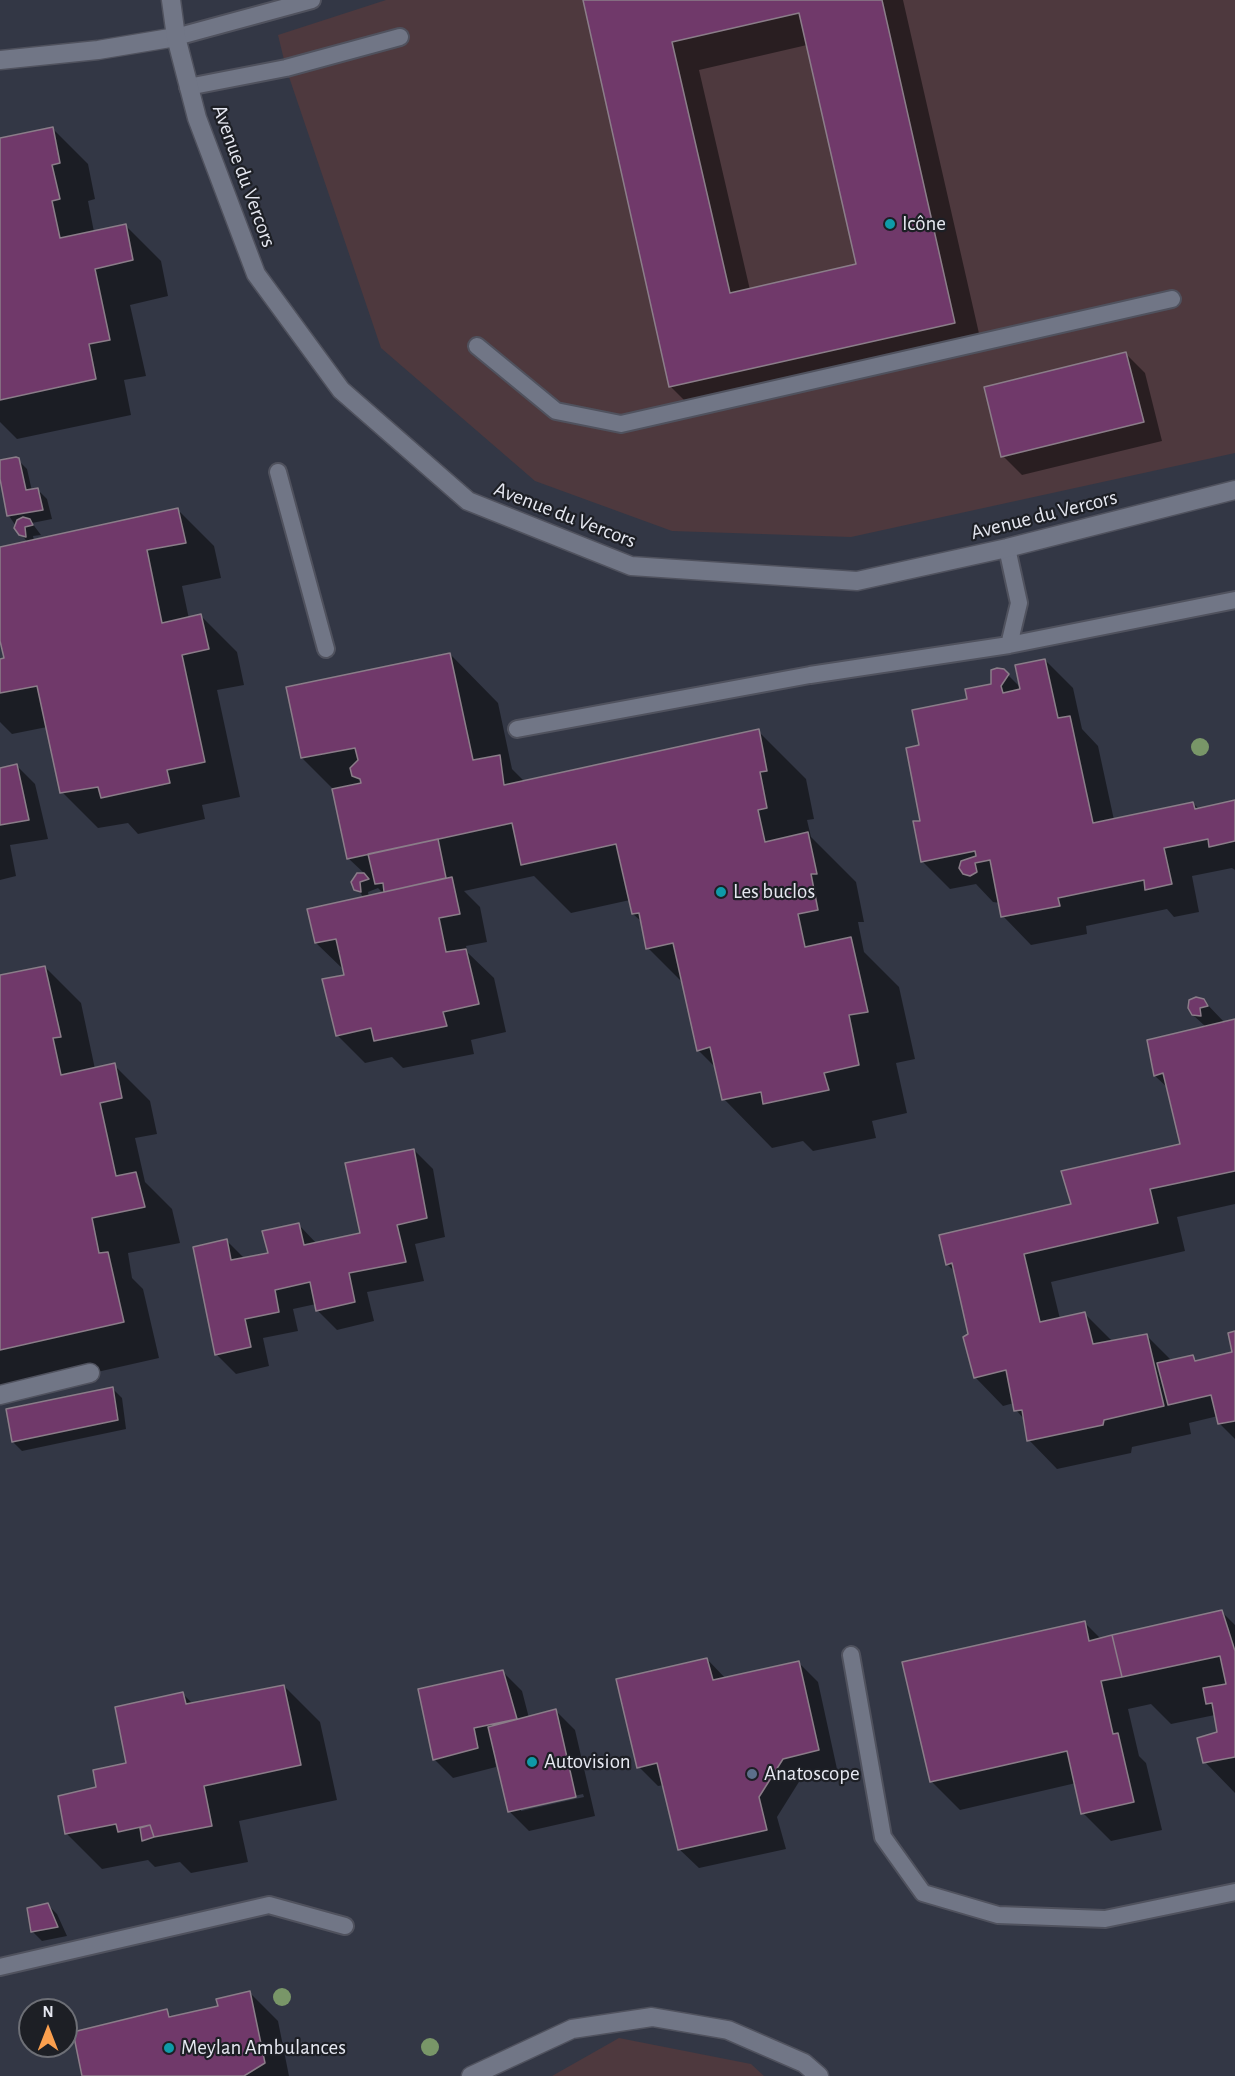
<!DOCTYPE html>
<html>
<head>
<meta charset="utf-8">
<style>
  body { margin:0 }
  #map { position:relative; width:1235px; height:2076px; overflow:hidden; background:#333745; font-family:"Alegreya Sans",sans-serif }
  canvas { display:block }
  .north { position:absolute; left:18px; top:1998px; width:60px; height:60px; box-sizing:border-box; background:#1d1f25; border:2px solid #6d6f76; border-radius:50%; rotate:0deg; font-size:16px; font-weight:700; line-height:24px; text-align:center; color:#e5e7f0 }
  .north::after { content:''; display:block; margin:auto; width:21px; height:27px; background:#fa9f4e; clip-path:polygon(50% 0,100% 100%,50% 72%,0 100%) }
</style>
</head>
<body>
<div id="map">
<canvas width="1235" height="2076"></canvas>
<div class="north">N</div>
</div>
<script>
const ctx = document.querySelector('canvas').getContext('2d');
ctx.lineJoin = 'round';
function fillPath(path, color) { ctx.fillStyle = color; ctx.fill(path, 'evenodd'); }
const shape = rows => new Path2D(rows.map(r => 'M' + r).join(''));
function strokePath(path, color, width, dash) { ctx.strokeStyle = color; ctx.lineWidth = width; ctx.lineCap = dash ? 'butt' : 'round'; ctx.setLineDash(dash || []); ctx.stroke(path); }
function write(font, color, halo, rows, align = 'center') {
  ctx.font = font + ' "Alegreya Sans",sans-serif'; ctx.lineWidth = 4.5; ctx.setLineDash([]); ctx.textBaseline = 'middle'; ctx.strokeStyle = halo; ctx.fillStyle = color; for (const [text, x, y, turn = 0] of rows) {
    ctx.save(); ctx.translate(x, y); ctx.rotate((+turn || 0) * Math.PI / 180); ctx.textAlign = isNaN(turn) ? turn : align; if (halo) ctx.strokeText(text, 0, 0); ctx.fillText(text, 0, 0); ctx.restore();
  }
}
const commercial = shape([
  [386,0,1235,0,1235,453,851,537,672,531,535,481,381,348,286,68,278,35],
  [619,2038,751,2064,764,2076,552,2076]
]);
const shadow = shape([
  [585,0,903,0,983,351,698,414,670,386],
  [807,45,858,266,750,290,699,70],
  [52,128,88,164,95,199,88,201,94,232,125,225,161,261,168,296,130,305,146,376,124,380,131,415,17,439,0,422,0,140],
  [1126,354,1145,373,1162,441,1022,475,1003,456],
  [18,460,27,469,32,491,38,490,47,499,52,519,32,523,41,535,33,536,34,541,178,510,214,546,221,578,182,586,189,619,201,616,237,652,244,685,217,690,240,797,202,805,205,819,138,834,128,823,98,828,62,792,47,727,12,734,0,722,0,660,6,659,0,634,0,548,27,542,9,516,0,462],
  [450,654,498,703,512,769,525,782,758,731,806,779,814,819,807,820,811,837,856,882,864,922,858,922,864,952,899,987,915,1059,896,1063,907,1113,872,1121,876,1138,813,1151,803,1141,772,1148,724,1099,717,1069,698,1050,683,983,648,948,642,922,633,914,630,900,571,913,534,876,464,891,480,907,487,942,466,946,468,953,494,978,506,1032,471,1040,474,1054,403,1068,392,1057,365,1063,337,1035,345,971,316,943,364,898,352,882,354,877,365,874,348,858,333,789,302,758],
  [378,888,384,894,369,897,368,892],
  [1045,660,1073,688,1082,729,1098,746,1114,820,1193,803,1199,809,1235,801,1235,870,1232,868,1192,876,1199,912,1174,917,1167,909,1086,926,1087,934,1031,945,1003,916,1000,903,993,902,976,884,950,889,922,861,921,746,969,700,992,685,1004,671,1021,688],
  [16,765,35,784,48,839,10,845,16,876,0,880,0,769],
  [45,967,81,1003,95,1069,114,1065,150,1101,157,1134,135,1138,145,1182,172,1209,180,1243,128,1253,132,1278,143,1289,159,1358,0,1394,0,976],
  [1203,1000,1225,1023,1235,1020,1235,1204,1177,1217,1185,1251,1051,1282,1060,1319,1085,1314,1113,1342,1146,1335,1172,1361,1193,1357,1198,1362,1234,1353,1235,1333,1235,1439,1219,1423,1218,1416,1189,1423,1191,1434,1132,1447,1131,1453,1057,1469,1029,1440,1025,1420,1016,1410,1014,1403,1003,1406,975,1377,970,1335,956,1273,948,1265,940,1236,1073,1205,1182,1145,1168,1088,1155,1076,1149,1041,1206,1027,1193,1015],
  [414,1150,433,1169,445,1237,415,1244,424,1281,367,1292,374,1321,337,1330,318,1311,316,1304,293,1309,298,1331,263,1338,269,1366,236,1374,217,1355,226,1240,245,1259,269,1254,299,1225,317,1244,362,1234],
  [112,1388,122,1398,126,1429,22,1451,13,1442],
  [1221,1611,1235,1625,1235,1793,1205,1762,1218,1733,1215,1715,1171,1724,1151,1704,1128,1709,1139,1756,1146,1763,1162,1830,1111,1841,1083,1813,1076,1783,960,1810,932,1782,1085,1623,1101,1639],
  [707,1659,726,1679,799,1663,818,1682,837,1769,802,1777,777,1817,786,1849,699,1868,679,1849,664,1785,658,1786,639,1767],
  [503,1672,522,1691,529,1718,556,1711,575,1730,595,1816,529,1831,510,1812,497,1761,495,1761,496,1767,453,1778,434,1759],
  [583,1794,584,1797,521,1811,521,1808],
  [284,1686,320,1722,337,1800,239,1821,248,1862,191,1873,180,1862,155,1867,148,1860,102,1869,66,1833,98,1788,128,1764,183,1694,193,1704],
  [48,1905,57,1914,67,1936,42,1941,33,1932,29,1909],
  [250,1993,278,2021,289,2076,83,2076,166,2011,173,2018,220,2007]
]);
const building = shape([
  [583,0,882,0,955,323,669,387,583,0],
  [799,13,856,264,730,293,672,42,799,13],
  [53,127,60,163,52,165,60,199,52,201,60,238,126,224,133,260,95,269,110,340,89,344,96,379,0,400,0,138,53,127],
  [1126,352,1144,422,1001,457,984,387,1126,352],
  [16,457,19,458,26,490,38,488,43,510,7,516,0,479,0,460,16,457],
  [178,508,186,543,147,550,162,623,201,614,209,649,182,655,205,762,167,770,170,783,101,798,98,787,60,793,37,686,0,693,0,659,4,658,0,641,0,547,178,508],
  [23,517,30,519,33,525,25,527,26,537,19,535,14,528,17,520,23,517],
  [450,653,473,760,500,755,504,785,759,729,767,771,760,772,767,808,758,810,765,842,808,832,817,874,811,874,818,910,798,914,805,947,851,937,868,1012,849,1015,859,1065,824,1073,829,1090,763,1104,761,1092,722,1100,710,1047,697,1051,673,943,646,949,639,913,632,914,616,844,521,865,512,823,347,859,332,789,361,783,360,779,352,776,350,768,358,760,355,748,301,758,286,687,450,653],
  [1045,659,1058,718,1070,716,1093,823,1193,802,1195,809,1235,800,1235,841,1209,847,1208,839,1164,848,1172,884,1145,890,1144,880,1058,898,1060,906,1001,917,990,860,975,863,977,872,970,876,963,874,959,868,961,861,976,856,975,851,921,862,913,821,920,821,906,748,919,745,912,710,967,699,965,689,991,684,991,670,997,668,1004,669,1009,674,1001,686,1003,693,1020,689,1015,665,1045,659],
  [17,764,29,820,0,825,0,768,17,764],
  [438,839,446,878,384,892,383,883,375,884,368,854,438,839],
  [357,873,364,873,369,879,360,882,361,892,354,890,351,882,357,873],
  [452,877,460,914,439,918,446,952,466,949,479,1004,443,1012,447,1026,374,1041,371,1028,336,1036,322,979,344,975,336,939,315,943,307,909,452,877],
  [45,966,61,1037,53,1038,61,1075,115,1063,122,1098,100,1103,116,1176,136,1172,145,1207,92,1218,99,1253,108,1252,124,1322,0,1350,0,975,45,966],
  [1196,997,1204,999,1208,1006,1200,1008,1201,1016,1192,1015,1188,1008,1189,1000,1196,997],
  [1235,1019,1235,1171,1150,1189,1158,1223,1024,1254,1040,1322,1085,1312,1093,1344,1147,1334,1164,1406,1104,1420,1103,1425,1027,1441,1022,1410,1014,1411,1006,1370,974,1378,963,1337,968,1334,952,1263,946,1265,939,1235,1071,1204,1061,1171,1180,1144,1163,1073,1154,1076,1147,1040,1235,1019],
  [414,1149,427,1218,397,1225,406,1262,349,1273,355,1302,316,1311,310,1282,275,1290,279,1312,245,1319,251,1347,215,1355,193,1247,227,1239,231,1260,268,1253,262,1231,299,1223,304,1245,360,1233,345,1163,414,1149],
  [1235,1331,1235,1421,1218,1424,1211,1395,1168,1405,1157,1363,1193,1355,1195,1361,1232,1352,1228,1333,1235,1331],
  [113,1387,118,1420,12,1442,6,1409,113,1387],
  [1222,1610,1235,1651,1235,1757,1203,1763,1197,1738,1217,1732,1212,1703,1206,1704,1203,1688,1226,1684,1220,1656,1122,1677,1112,1635,1222,1610],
  [1085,1621,1089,1641,1112,1635,1122,1677,1101,1681,1113,1734,1118,1733,1134,1802,1081,1814,1067,1751,930,1782,902,1662,1085,1621],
  [707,1658,713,1680,799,1661,819,1750,783,1759,759,1797,767,1830,678,1850,657,1763,637,1768,616,1679,707,1658],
  [503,1670,517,1719,474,1728,478,1748,433,1760,418,1689,503,1670],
  [284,1685,301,1765,204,1786,212,1826,154,1837,150,1825,118,1832,116,1824,65,1834,58,1796,96,1787,93,1770,126,1763,115,1707,183,1692,186,1704,284,1685],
  [556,1709,576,1797,508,1812,488,1727,556,1709],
  [150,1825,154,1837,142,1841,140,1828,150,1825],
  [48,1903,58,1927,31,1932,27,1908,48,1903],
  [250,1991,265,2063,244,2076,82,2076,73,2032,167,2009,169,2017,218,2006,216,1999,250,1991]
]);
const service = shape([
  [176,37,312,0],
  [188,87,286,68,400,37],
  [477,346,556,411,621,424,1172,299],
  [278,472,326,649],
  [1009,645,1235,600],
  [517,729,810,675,1009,645,1019,603,1007,548],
  [851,1655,883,1837,923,1893,998,1915,1105,1919,1235,1892],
  [0,1967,269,1905,345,1926]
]);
const minor = shape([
  [0,60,98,50,176,37],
  [0,1395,90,1373],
  [471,2076,572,2029,652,2017,728,2030,804,2063,819,2076]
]);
const tertiary = shape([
  [171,0,176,37,197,118,256,274,341,390,468,501,631,566,857,581,1007,548,1235,490]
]);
const trees = [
  [1200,747],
  [282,1997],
  [430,2047]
];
const markers = [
  [890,224,6,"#0f9aa8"],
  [721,892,6,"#0f9aa8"],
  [532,1762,6,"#0f9aa8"],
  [752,1774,6,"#5c6f8a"],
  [169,2048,6,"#0f9aa8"]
];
const streetNames = [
  ["Avenue du Vercors",244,176,70],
  ["Avenue du Vercors",565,515,21],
  ["Avenue du Vercors",1044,515,-14]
];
const poiNames = [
  ["Icône",902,224],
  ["Les buclos",733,892],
  ["Autovision",544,1762],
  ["Anatoscope",764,1774],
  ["Meylan Ambulances",181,2048]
];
fillPath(commercial, '#4e393e');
fillPath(shadow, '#0007');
fillPath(building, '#70396a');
strokePath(building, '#8b7d89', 1.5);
strokePath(service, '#50525e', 20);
strokePath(minor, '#50525e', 21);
strokePath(tertiary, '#50525e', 21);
strokePath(service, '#717686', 16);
strokePath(minor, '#717686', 18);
strokePath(tertiary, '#717686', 18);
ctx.fillStyle = '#799668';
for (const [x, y] of trees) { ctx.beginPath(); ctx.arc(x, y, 9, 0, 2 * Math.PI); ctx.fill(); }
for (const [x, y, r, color] of markers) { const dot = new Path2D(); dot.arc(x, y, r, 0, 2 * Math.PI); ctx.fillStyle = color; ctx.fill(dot); strokePath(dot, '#1d1f25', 2); }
write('21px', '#e5e7f0', '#1d1f25', streetNames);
write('21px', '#e5e7f0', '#1d1f25', poiNames, 'left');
</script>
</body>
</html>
